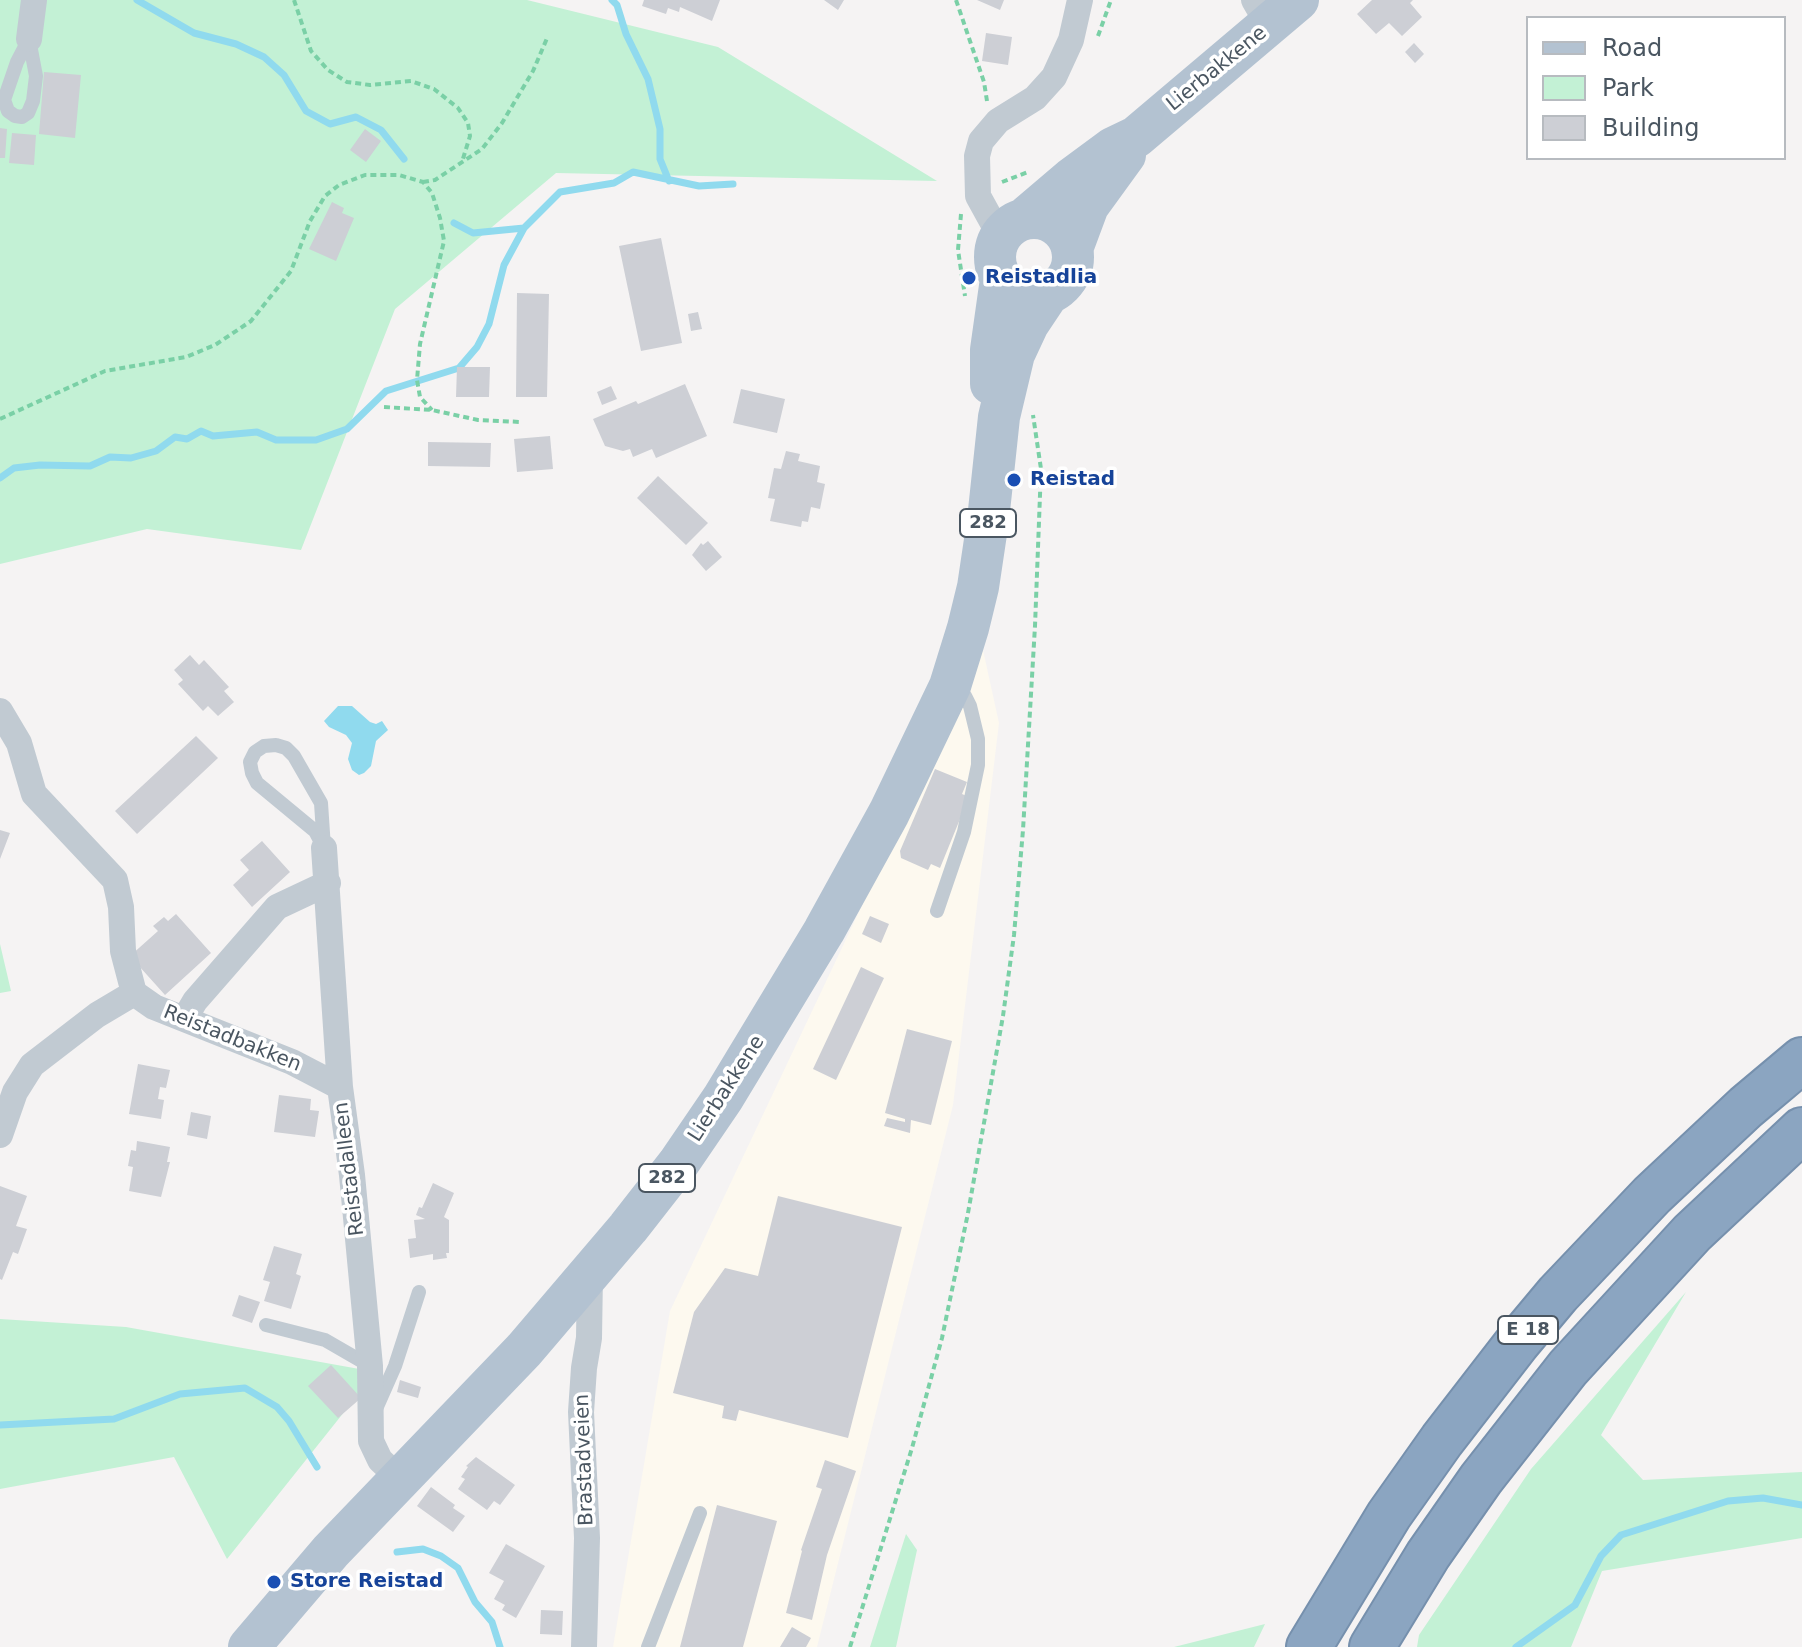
<!DOCTYPE html>
<html>
<head>
<meta charset="utf-8">
<style>
  body { margin:0 }
  #map { position:relative; width:1802px; height:1647px; overflow:hidden; background:#f5f3f3; font-family:"DejaVu Sans",sans-serif }
  canvas { display:block }
  .legend { position:absolute; left:1526px; top:16px; width:260px; height:144px; box-sizing:border-box; background:#fff; border:2px solid #b7bbc0; margin:0; padding:10px 14px; list-style:none; font-size:24px; color:#4a5661 }
  .legend li { display:flex; align-items:center; gap:16px; height:40px }
  .legend b { width:40px; border:2px solid #b7bbc0 }
</style>
</head>
<body>
<div id="map">
<canvas width="1802" height="1647"></canvas>
<ul class="legend">
<li><b style="height:10px;background:#b3c2d1"></b>Road</li>
<li><b style="height:22px;background:#c3f1d5"></b>Park</li>
<li><b style="height:22px;background:#cdcfd5"></b>Building</li>
</ul>
</div>
<script>
const ctx = document.querySelector('canvas').getContext('2d');
ctx.lineJoin = 'round';
function fillPath(path, color) { ctx.fillStyle = color; ctx.fill(path, 'evenodd'); }
const shape = rows => new Path2D(rows.map(r => 'M' + r).join(''));
function strokePath(path, color, width, dash) { ctx.strokeStyle = color; ctx.lineWidth = width; ctx.lineCap = dash ? 'butt' : 'round'; ctx.setLineDash(dash || []); ctx.stroke(path); }
function write(font, color, halo, rows, align = 'center') {
  ctx.font = font + ' "DejaVu Sans",sans-serif'; ctx.lineWidth = 7; ctx.setLineDash([]); ctx.textBaseline = 'middle'; ctx.strokeStyle = halo; ctx.fillStyle = color; for (const [text, x, y, turn = 0] of rows) {
    ctx.save(); ctx.translate(x, y); ctx.rotate((+turn || 0) * Math.PI / 180); ctx.textAlign = isNaN(turn) ? turn : align; if (halo) ctx.strokeText(text, 0, 0); ctx.fillText(text, 0, 0); ctx.restore();
  }
}
const commercial = shape([
  [983,650,999,723,953,1105,817,1647,613,1647,670,1311]
]);
const green = shape([
  [0,0,527,0,718,47,937,181,556,173,395,309,301,550,147,529,0,564],
  [0,944,11,991,0,993],
  [1686,1292,1601,1435,1643,1480,1802,1472,1802,1538,1602,1571,1571,1647,1417,1647,1419,1635,1531,1469],
  [0,1319,126,1327,376,1372,227,1559,174,1457,0,1489],
  [906,1534,917,1550,896,1647,870,1647],
  [1265,1624,1254,1647,1174,1647]
]);
const water = shape([
  [338,706,352,706,370,722,376,724,382,721,388,730,376,741,371,766,364,773,359,775,352,770,348,759,352,743,346,735,329,727,324,721]
]);
const stream = shape([
  [137,0,194,33,236,44,264,57,284,75,306,111,330,124,356,117,381,130,404,159],
  [612,0,617,5,626,34,648,79,660,129,660,159,669,181],
  [454,223,473,233,524,228],
  [0,478,14,468,40,465,90,466,110,457,131,458,156,451,175,437,187,439,201,431,213,436,257,432,276,440,316,440,347,429,386,391,459,368,477,347,489,324,504,265,524,228,560,192,614,183,633,172,699,186,733,184],
  [0,1425,114,1419,180,1394,245,1388,277,1407,289,1421,317,1467],
  [397,1552,423,1549,441,1556,458,1568,475,1602,492,1622,500,1647],
  [1516,1647,1575,1605,1601,1556,1621,1535,1728,1501,1763,1498,1802,1505]
]);
const building = shape([
  [644,0,720,0,712,21,680,7,679,12,668,8,666,14,642,6],
  [824,0,844,0,838,10],
  [977,0,1004,0,1000,10],
  [1372,0,1413,0,1410,3,1422,17,1402,36,1389,23,1376,34,1357,14],
  [986,33,1012,37,1008,65,982,61],
  [1414,43,1424,54,1415,63,1405,52],
  [44,72,81,75,75,138,39,134],
  [0,128,7,129,5,158,0,158],
  [365,129,381,141,366,162,350,150],
  [12,133,36,135,34,165,9,163],
  [332,202,344,208,342,213,354,218,336,261,309,249],
  [661,238,682,343,641,351,619,246],
  [517,293,549,294,547,397,516,397],
  [698,312,702,329,691,331,688,314],
  [457,367,490,367,489,397,456,397],
  [685,384,707,436,656,458,652,449,633,457,630,449,623,451,605,446,593,419,636,401,638,404],
  [611,386,617,399,602,405,597,392],
  [741,389,785,399,777,433,733,423],
  [550,436,553,469,517,472,514,439],
  [428,442,491,443,490,467,428,466],
  [786,451,800,454,798,461,820,466,817,482,825,484,820,509,811,507,808,522,802,521,801,527,770,521,775,499,768,498,774,468,781,469],
  [658,476,708,523,686,545,637,498],
  [708,541,722,557,706,571,692,555,701,543,703,545],
  [190,655,199,665,204,660,229,687,224,691,234,702,218,716,208,706,203,711,178,684,183,680,174,670],
  [196,736,218,758,137,834,115,811],
  [935,769,967,782,962,794,969,797,940,868,931,864,928,870,901,858,900,851],
  [0,830,10,833,0,859],
  [262,841,290,872,252,907,233,885,249,870,240,860],
  [176,914,211,953,165,995,130,956,158,931,153,926,164,917,168,921],
  [870,916,889,924,881,943,862,934],
  [861,967,884,978,836,1080,813,1069],
  [907,1029,952,1041,931,1125,911,1120,910,1133,884,1126,887,1118,905,1122,905,1119,885,1113],
  [138,1064,170,1070,166,1088,160,1087,158,1099,164,1100,161,1119,129,1114],
  [279,1095,311,1099,310,1110,319,1111,315,1137,274,1132],
  [191,1112,211,1116,207,1139,187,1135],
  [137,1141,170,1147,167,1162,170,1162,161,1197,129,1191,133,1167,128,1166,131,1150,136,1151],
  [433,1183,454,1193,444,1217,449,1220,449,1253,446,1253,447,1258,433,1260,433,1254,410,1258,408,1239,416,1238,414,1220,425,1219,416,1215,419,1207,422,1208],
  [0,1186,27,1196,16,1226,27,1229,18,1254,13,1252,2,1280,0,1279],
  [778,1196,902,1227,848,1438,739,1410,736,1421,722,1418,724,1406,673,1393,694,1312,725,1268,758,1276],
  [274,1246,302,1254,296,1274,301,1276,291,1309,264,1301,270,1282,263,1280],
  [239,1295,260,1302,252,1323,232,1316],
  [331,1365,361,1398,338,1418,308,1386],
  [400,1380,421,1387,418,1398,397,1392],
  [476,1457,515,1485,500,1505,494,1501,487,1510,458,1489,465,1479,461,1477,468,1467,466,1466],
  [825,1460,856,1471,827,1555,812,1620,786,1613,802,1551,801,1550,822,1489,816,1487],
  [431,1487,455,1505,453,1508,465,1516,453,1532,417,1506],
  [717,1505,777,1521,743,1647,680,1647],
  [506,1544,545,1566,516,1618,502,1610,505,1605,494,1599,504,1581,489,1573],
  [541,1610,563,1611,562,1635,540,1634],
  [792,1627,811,1638,806,1647,780,1647]
]);
const path = shape([
  [294,0,311,51,328,70,347,82,370,85,411,81,434,89,458,108,468,123,470,136,462,162],
  [956,0,984,82,987,101],
  [1098,36,1111,0],
  [423,182,435,180,482,149,502,123,533,71,548,36],
  [1002,182,1028,172],
  [961,214,958,250,965,296],
  [384,407,432,410,478,420,521,422],
  [0,419,105,371,186,357,215,345,251,321,291,271,310,221,325,196,339,185,365,175,399,175,423,182,432,193,440,218,444,241,420,344,417,380,420,397,432,410],
  [850,1647,912,1448,942,1338,968,1213,1003,1016,1014,935,1023,830,1035,626,1041,469,1033,415]
]);
const lane = shape([
  [29,39,36,76,33,101,28,113,22,117,15,116,8,111,4,100,17,62,29,39],
  [276,745,286,748,294,756,321,803,324,848,315,831,257,783,252,773,250,762,255,752,264,746,276,745],
  [937,911,964,832,978,765,978,739,970,706,965,696,954,688],
  [266,1325,325,1340,370,1366],
  [376,1409,395,1366,419,1292],
  [648,1647,700,1513]
]);
const street = shape([
  [1254,0,1269,26],
  [29,39,34,0],
  [1000,236,978,196,977,156,981,141,998,121,1035,98,1054,77,1071,40,1080,0],
  [0,711,19,743,34,794,115,880,121,907,123,951,134,993],
  [324,848,340,1087,352,1175,370,1366,371,1441,380,1460,400,1479],
  [185,1018,195,1001,277,907,328,883],
  [0,1135,15,1092,32,1065,97,1015,134,993,154,1007,292,1062,340,1087],
  [584,1647,587,1538,581,1412,584,1368,589,1338,590,1274]
]);
const primary = shape([
  '995 257a39 39 0 1 1 78 0a39 39 0 1 1-78 0Z',
  [1024,219,1071,179,1113,148,1136,137,1298,0],
  [1072,249,1088,206,1125,155],
  [991,384,991,350,1001,279],
  [249,1647,330,1552,524,1350,628,1228,678,1164,723,1098,824,931,889,813,950,686,968,628,978,587,988,520,999,417,1014,354,1028,324,1048,294]
]);
const highway = shape([
  [1309,1647,1389,1515,1442,1440,1517,1343,1558,1294,1652,1195,1746,1107,1802,1060],
  [1372,1647,1428,1555,1481,1479,1568,1368,1692,1233,1802,1130]
]);
const markers = [
  [969,278,8,"#1a4fb4"],
  [1014,480,8,"#1a4fb4"],
  [274,1582,8,"#1a4fb4"]
];
const shields = [
  [988,523,56],
  [667,1178,56],
  [1528,1330,60]
];
const shieldNames = [
  ["282",988,523],
  ["282",667,1178],
  ["E 18",1528,1330]
];
const streetNames = [
  ["Lierbakkene",1217,69,-39],
  ["Reistadbakken",232,1039,22],
  ["Lierbakkene",727,1089,-57],
  ["Reistadalleen",350,1169,-97],
  ["Brastadveien",585,1460,-92]
];
const transitNames = [
  ["Reistadlia",985,278],
  ["Reistad",1030,480],
  ["Store Reistad",290,1582]
];
fillPath(commercial, '#fdf9ef');
fillPath(green, '#c3f1d5');
fillPath(water, '#90daee');
strokePath(stream, '#90daee', 7);
fillPath(building, '#cdcfd5');
strokePath(highway, '#7690ad', 48);
strokePath(path, '#7ad0a6', 4, [6, 4]);
strokePath(lane, '#c1cad2', 14);
strokePath(street, '#c1cad2', 26);
strokePath(primary, '#b3c2d1', 42);
strokePath(highway, '#8ba5c1', 44);
for (const [x, y, r, color] of markers) { const dot = new Path2D(); dot.arc(x, y, r, 0, 2 * Math.PI); ctx.fillStyle = color; ctx.fill(dot); strokePath(dot, '#fff', 3); }
for (const [x, y, w] of shields) { const box = new Path2D(); box.roundRect(x - w / 2, y - 14, w, 28, 6); ctx.fillStyle = '#fff'; ctx.fill(box); strokePath(box, '#4a5661', 2); }
write('bold 18px', '#4a5661', null, shieldNames);
write('20px', '#4a5661', '#fff', streetNames);
write('bold 20px', '#164399', '#fff', transitNames, 'left');
</script>
</body>
</html>
